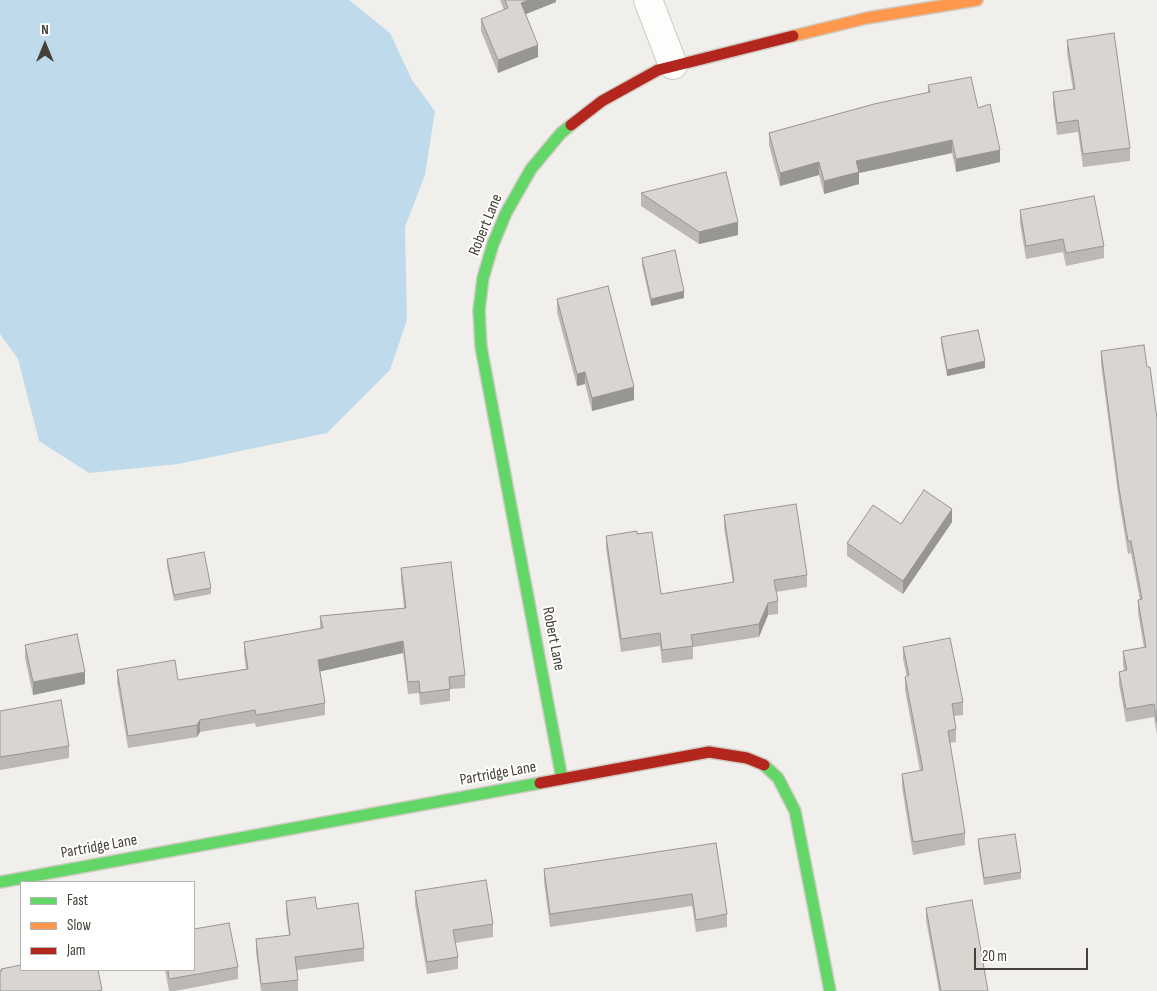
<!DOCTYPE html>
<html>
<head>
<meta charset="utf-8">
<style>
  body { margin:0 }
  #map { position:relative; width:1157px; height:991px; overflow:hidden; background:#f1efeb; font-family:"Sofia Sans Condensed",sans-serif }
  canvas { display:block }
  .legend { position:absolute; left:20px; top:881px; width:175px; height:90px; box-sizing:border-box; background:#fff; border:1px solid #b5b3af; margin:0; padding:6px 9px; list-style:none; font-size:15px; color:#464038 }
  .legend li { display:flex; align-items:center; gap:10px; height:25px }
  .legend b { width:25px; border:1px solid #b5b3af }
  .north { position:absolute; left:20px; top:20px; width:50px; height:50px; -webkit-text-stroke:4px #fff; paint-order:stroke; rotate:0deg; font-size:14px; font-weight:700; line-height:20px; text-align:center; color:#464038 }
  .north::after { content:''; display:block; margin:auto; width:18px; height:22px; background:#464038; clip-path:polygon(50% 0,100% 100%,50% 72%,0 100%) }
  .scale { position:absolute; left:974px; top:948px; width:114px; height:22px; box-sizing:border-box; border:2px solid #464038; border-top:0; padding-left:6px; font-size:15px; line-height:18px; white-space:nowrap; color:#464038; -webkit-text-stroke:4px #fff; paint-order:stroke }
</style>
</head>
<body>
<div id="map">
<canvas width="1157" height="991"></canvas>
<ul class="legend">
<li><b style="height:6px;background:#63d668"></b>Fast</li>
<li><b style="height:6px;background:#ff974d"></b>Slow</li>
<li><b style="height:6px;background:#b3261e"></b>Jam</li>
</ul>
<div class="north">N</div>
<div class="scale">20 m</div>
</div>
<script>
const ctx = document.querySelector('canvas').getContext('2d');
ctx.lineJoin = 'round';
function fillPath(path, color) { ctx.fillStyle = color; ctx.fill(path, 'evenodd'); }
const shape = rows => new Path2D(rows.map(r => 'M' + r).join(''));
function strokePath(path, color, width, dash) { ctx.strokeStyle = color; ctx.lineWidth = width; ctx.lineCap = dash ? 'butt' : 'round'; ctx.setLineDash(dash || []); ctx.stroke(path); }
function write(font, color, halo, rows, align = 'center') {
  ctx.font = font + ' "Sofia Sans Condensed",sans-serif'; ctx.lineWidth = 4; ctx.setLineDash([]); ctx.textBaseline = 'middle'; ctx.strokeStyle = halo; ctx.fillStyle = color; for (const [text, x, y, turn = 0] of rows) {
    ctx.save(); ctx.translate(x, y); ctx.rotate((+turn || 0) * Math.PI / 180); ctx.textAlign = isNaN(turn) ? turn : align; if (halo) ctx.strokeText(text, 0, 0); ctx.fillText(text, 0, 0); ctx.restore();
  }
}
const water = shape([
  [0,0,349,0,390,33,412,80,435,111,425,175,405,227,407,320,390,370,327,433,178,464,89,473,39,441,18,359,0,334]
]);
const street = shape([
  [648,0,673,65]
]);
const fast = shape([
  [764,765,778,778,795,811,830,991],
  [562,779,481,347,479,310,483,278,493,244,506,213,531,169,561,133,571,125],
  [0,882,540,783]
]);
const slow = shape([
  [793,36,867,18,977,0]
]);
const jam = shape([
  [571,125,602,101,658,70,793,36],
  [540,783,709,752,747,758,764,765]
]);
const wall = shape([
  [500,0,556,0,556,2,526,14,538,57,498,73,481,31,481,19,504,10],
  [1067,40,1130,148,1130,161,1083,167,1078,132,1057,135,1053,105,1053,92,1073,90,1067,53],
  [928,85,978,108,1000,162,956,172,952,153,859,173,859,184,824,194,819,175,780,186,769,145,769,133,928,93],
  [641,193,738,235,699,244,641,206],
  [1020,210,1104,246,1104,258,1066,266,1063,252,1026,259,1020,223],
  [642,258,684,298,651,306,642,265],
  [557,299,634,400,592,411,585,384,577,386,557,312],
  [941,337,985,368,947,376,941,344],
  [1101,351,1147,367,1157,419,1157,735,1154,717,1126,722,1119,684,1119,672,1124,671,1123,664,1123,651,1144,648,1138,613,1138,600,1140,600,1131,553,1128,554,1119,501,1101,364],
  [724,515,807,575,807,587,776,592,778,601,778,614,768,615,759,637,693,647,693,659,662,663,660,646,621,652,606,548,606,536,637,534,661,594,733,583,724,528],
  [952,522,903,594,847,556,847,543,901,524],
  [167,559,211,588,211,594,174,601,167,566],
  [401,568,465,675,465,688,450,689,450,701,420,705,419,693,408,694,403,653,320,671,325,703,325,715,256,727,255,723,200,732,197,737,128,748,117,682,117,670,178,680,246,669,244,654,244,642,320,629,320,616,404,608,401,580],
  [25,645,85,684,33,695,25,658],
  [903,647,963,702,963,715,954,716,956,729,956,742,950,743,965,833,965,845,913,855,902,787,902,774,920,771,905,690,905,677,907,677,903,659],
  [0,711,69,746,69,758,0,770],
  [978,839,1021,872,1021,879,984,885,978,846],
  [716,843,727,914,727,927,696,932,692,906,550,927,544,882,544,869],
  [415,891,493,924,493,937,455,943,458,957,458,969,427,974,415,904],
  [286,901,317,909,364,948,364,961,297,970,298,980,298,991,261,991,256,952,256,939,289,935,286,914],
  [926,908,988,991,939,991,926,920],
  [238,967,238,979,175,991,169,991,165,970,194,970]
]);
const shadedWall = shape([
  [529,0,556,0,556,2,521,16,521,3],
  [538,45,538,57,498,73,498,60],
  [952,140,952,153,859,173,859,184,824,194,824,181,856,161],
  [1000,150,1000,162,956,172,956,159],
  [819,162,819,175,780,186,780,173],
  [738,222,738,235,699,244,699,232],
  [684,291,684,298,651,306,651,299],
  [985,361,985,368,947,376,947,370],
  [585,372,585,384,577,386,577,374],
  [634,387,634,400,592,411,592,398],
  [952,509,952,522,903,594,903,581],
  [768,603,768,615,759,637,759,624],
  [403,641,403,653,318,672,318,660],
  [85,672,85,684,33,695,33,682],
  [200,720,200,732,197,737,197,725]
]);
const building = shape([
  [505,0,529,0,521,3,538,45,498,60,481,19,508,8,505,0],
  [1114,33,1130,148,1083,154,1078,120,1057,123,1053,92,1075,89,1067,40,1114,33],
  [971,77,978,108,990,104,1000,150,956,159,952,140,856,161,859,172,824,181,819,162,780,173,769,133,874,104,930,92,928,85,971,77],
  [726,172,738,222,699,232,641,193,726,172],
  [1094,196,1104,246,1066,253,1063,239,1026,246,1020,210,1094,196],
  [675,250,684,291,651,299,642,258,675,250],
  [608,286,634,387,592,398,585,372,577,374,557,299,608,286],
  [978,330,985,361,947,370,941,337,978,330],
  [1144,345,1147,367,1150,367,1157,419,1157,722,1154,704,1126,709,1119,672,1127,670,1123,651,1146,647,1138,600,1142,599,1131,541,1128,541,1119,488,1101,351,1144,345],
  [924,490,952,509,903,581,847,543,873,505,901,524,924,490],
  [796,504,807,575,774,580,778,601,768,603,759,624,691,635,693,646,662,650,660,633,621,639,606,536,637,531,637,534,652,532,661,594,734,582,724,515,796,504],
  [204,552,211,588,174,595,167,559,204,552],
  [451,562,465,675,449,677,450,689,420,693,419,681,408,682,403,641,318,660,325,703,256,715,255,710,200,720,197,725,128,736,117,670,175,660,178,680,248,669,244,642,323,628,320,616,406,608,401,568,451,562],
  [77,634,85,672,33,682,25,645,77,634],
  [950,638,963,702,952,704,956,729,948,731,965,833,913,842,902,774,923,770,905,677,909,675,903,647,950,638],
  [61,700,69,746,0,757,0,711,61,700],
  [1015,834,1021,872,984,878,978,839,1015,834],
  [716,843,727,914,696,920,692,894,550,914,544,869,716,843],
  [486,880,493,924,453,930,458,957,427,962,415,891,486,880],
  [315,897,317,909,358,903,364,948,295,957,298,980,261,984,256,939,290,935,286,901,315,897],
  [972,900,988,991,941,991,926,908,972,900],
  [229,923,238,967,169,979,168,970,194,970,194,929,229,923],
  [21,965,21,970,98,970,102,990,97,991,0,991,0,971,2,971,1,969,21,965]
]);
const streetNames = [
  ["Robert Lane",486,225,-68],
  ["Robert Lane",553,639,79],
  ["Partridge Lane",498,774,-10],
  ["Partridge Lane",99,847,-10]
];
fillPath(water, '#bfdbeb');
strokePath(street, '#cdcbc7', 30);
strokePath(fast, '#d0ccc3', 14);
strokePath(slow, '#d0ccc3', 14);
strokePath(jam, '#d0ccc3', 14);
strokePath(street, '#fdfdfc', 28);
strokePath(fast, '#63d668', 11);
strokePath(slow, '#ff974d', 11);
strokePath(jam, '#b3261e', 11);
fillPath(wall, '#bbb8b5');
fillPath(shadedWall, '#989693');
fillPath(building, '#d9d6d2');
strokePath(building, '#989693', 1);
write('16px', '#464038', '#fff', streetNames);
</script>
</body>
</html>
